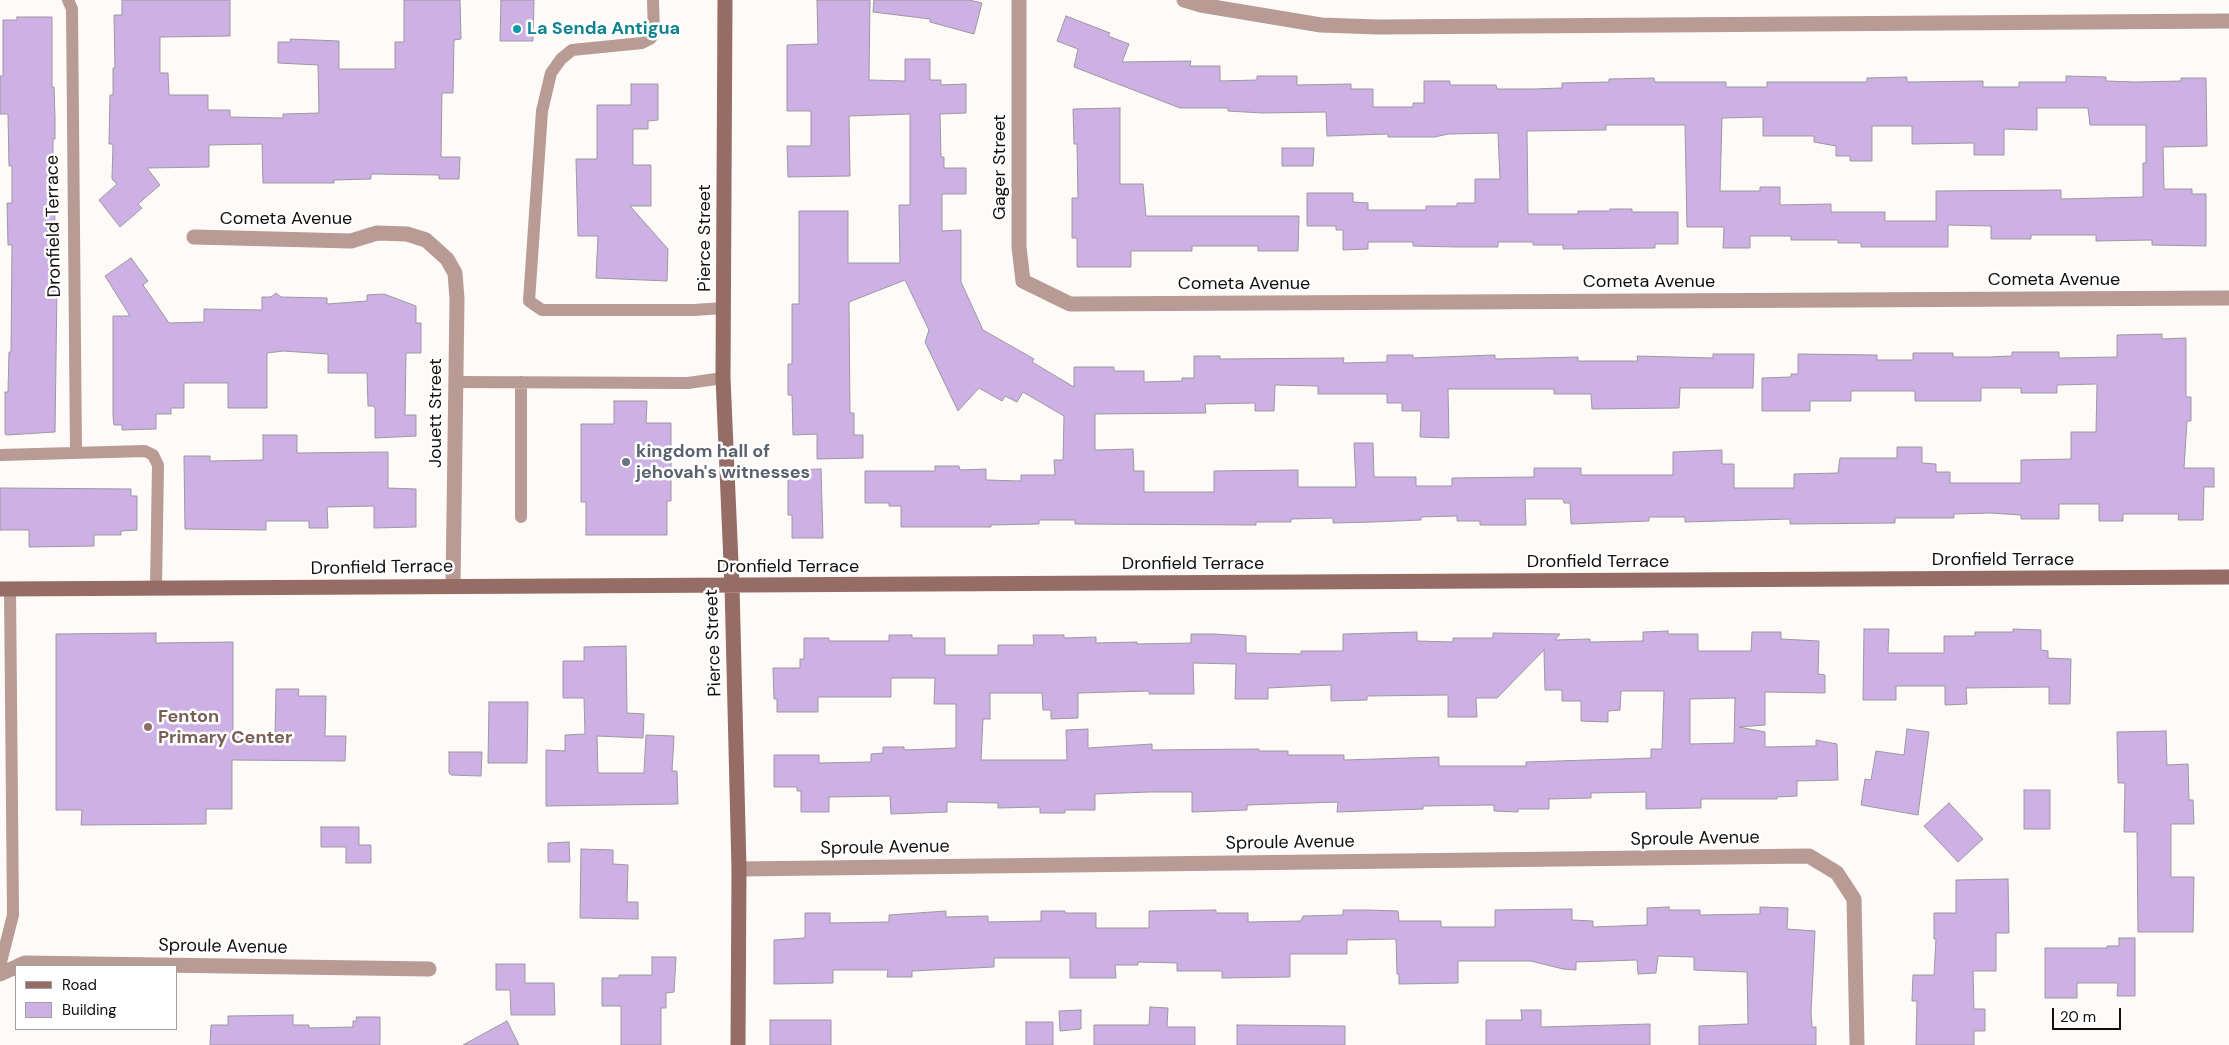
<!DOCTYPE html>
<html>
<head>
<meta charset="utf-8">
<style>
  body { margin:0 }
  #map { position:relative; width:2229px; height:1045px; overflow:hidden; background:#fefaf8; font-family:"DM Sans",sans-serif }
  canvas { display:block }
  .legend { position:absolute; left:15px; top:965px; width:162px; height:65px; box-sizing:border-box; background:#fff; border:1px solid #a09f9e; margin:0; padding:6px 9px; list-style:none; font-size:15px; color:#110e0c }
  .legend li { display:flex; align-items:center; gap:10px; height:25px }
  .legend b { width:25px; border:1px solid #a09f9e }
  .scale { position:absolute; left:2052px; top:1008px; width:69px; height:22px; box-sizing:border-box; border:2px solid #110e0c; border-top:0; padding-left:6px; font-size:15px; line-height:18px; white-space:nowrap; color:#110e0c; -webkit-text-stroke:4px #fff; paint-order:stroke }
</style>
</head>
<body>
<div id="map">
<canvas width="2229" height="1045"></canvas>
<ul class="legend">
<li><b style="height:6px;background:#956d64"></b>Road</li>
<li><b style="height:14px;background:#cdb0e4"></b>Building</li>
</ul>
<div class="scale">20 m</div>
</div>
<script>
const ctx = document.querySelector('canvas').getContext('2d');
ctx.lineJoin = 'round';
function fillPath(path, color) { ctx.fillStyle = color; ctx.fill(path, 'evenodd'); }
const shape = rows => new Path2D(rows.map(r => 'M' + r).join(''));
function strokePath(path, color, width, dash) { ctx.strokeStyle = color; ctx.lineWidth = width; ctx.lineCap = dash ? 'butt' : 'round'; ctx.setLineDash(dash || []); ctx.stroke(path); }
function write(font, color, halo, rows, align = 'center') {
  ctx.font = font + ' "DM Sans",sans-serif'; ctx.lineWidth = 5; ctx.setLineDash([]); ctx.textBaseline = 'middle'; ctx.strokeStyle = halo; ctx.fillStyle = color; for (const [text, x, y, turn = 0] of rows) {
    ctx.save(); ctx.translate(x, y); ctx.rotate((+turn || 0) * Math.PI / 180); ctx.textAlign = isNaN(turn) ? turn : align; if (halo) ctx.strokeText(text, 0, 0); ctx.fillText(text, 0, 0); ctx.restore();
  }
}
const building = shape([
  [122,0,230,0,230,36,160,37,160,73,168,73,169,95,208,95,208,110,230,110,230,117,283,118,283,114,319,113,318,65,278,63,278,42,291,42,290,39,339,41,339,69,395,69,395,42,404,42,404,0,460,0,461,39,454,40,453,93,442,93,441,157,460,157,459,179,439,179,439,175,371,174,371,179,334,180,334,183,263,183,262,144,209,145,209,167,147,168,160,185,138,204,142,208,120,227,99,200,117,184,112,179,113,144,109,144,110,95,113,95,113,68,115,68,114,15,122,15,122,0],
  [501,0,534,0,533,41,500,41,501,0],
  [817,0,870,0,869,80,905,81,905,59,930,59,930,80,941,80,941,85,966,84,966,113,940,114,941,157,944,157,944,168,966,168,966,194,942,194,942,231,961,230,961,282,983,330,1034,359,1032,362,1074,387,1074,367,1114,367,1114,371,1144,371,1144,382,1182,381,1182,378,1194,378,1194,356,1220,356,1220,359,1344,358,1343,363,1387,362,1387,355,1413,355,1413,358,1495,355,1495,359,1578,357,1578,361,1638,361,1637,356,1713,358,1713,354,1754,354,1753,388,1680,388,1679,408,1592,409,1591,394,1554,394,1554,389,1448,389,1449,438,1420,437,1421,411,1402,411,1402,403,1387,403,1387,394,1318,394,1318,386,1275,385,1274,411,1255,411,1255,403,1205,404,1206,413,1095,414,1095,450,1133,449,1134,471,1144,471,1144,492,1214,492,1214,471,1298,470,1298,487,1356,487,1354,443,1373,443,1374,477,1416,477,1416,486,1452,486,1452,478,1534,477,1534,468,1581,468,1581,475,1673,475,1673,452,1722,450,1722,464,1734,464,1734,488,1794,488,1794,474,1838,473,1840,458,1897,458,1897,447,1922,447,1922,463,1936,464,1936,472,1950,472,1950,483,2021,483,2021,460,2071,459,2071,432,2096,432,2097,384,2057,385,2057,393,2021,393,2021,388,1981,388,1981,401,1915,401,1915,391,1851,391,1851,401,1810,401,1810,411,1762,411,1762,378,1791,377,1791,374,1798,374,1798,354,1877,355,1877,360,1913,360,1913,353,1953,353,1953,357,1989,357,2012,356,2012,352,2059,352,2059,358,2117,357,2117,335,2162,334,2162,339,2186,338,2186,397,2191,397,2191,421,2187,421,2184,468,2214,468,2214,487,2204,487,2203,520,2178,520,2179,514,2123,514,2123,521,2099,521,2099,504,2059,504,2059,519,2021,519,2021,515,1990,513,1954,514,1954,518,1895,518,1895,523,1790,524,1790,519,1685,522,1685,517,1649,517,1649,521,1571,524,1570,503,1564,503,1563,499,1525,499,1526,525,1480,525,1480,521,1457,521,1457,516,1421,517,1421,520,1373,522,1333,523,1333,518,1291,519,1291,522,1256,522,1256,525,1075,524,1075,520,1039,520,1039,524,991,525,991,527,901,527,901,506,889,506,889,503,865,503,865,471,935,471,935,466,959,466,960,470,986,469,986,480,1021,481,1021,475,1055,475,1054,460,1063,460,1064,416,1023,392,1017,402,1005,396,1002,401,979,388,958,411,925,342,929,330,905,280,849,302,850,413,854,413,854,435,863,435,863,458,817,459,817,434,793,435,792,395,788,395,788,364,792,364,792,304,799,304,799,211,848,211,848,263,900,263,899,205,910,205,910,114,849,116,850,176,788,177,787,146,811,146,811,111,787,111,787,45,818,44,817,0],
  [874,0,969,0,982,3,974,34,930,22,930,19,873,12,874,0],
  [1066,16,1110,33,1108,36,1129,44,1122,62,1191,61,1190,66,1220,66,1220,81,1257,80,1257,76,1297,76,1297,85,1351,84,1351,89,1373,89,1373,107,1413,107,1413,103,1424,103,1424,81,1450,81,1450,85,1496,85,1497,89,1533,89,1562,88,1562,83,1609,82,1609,79,1654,78,1655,82,1726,82,1726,87,1767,87,1767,82,1867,82,1867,78,1907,77,1907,82,1983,81,1983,87,2019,87,2019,82,2066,82,2066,76,2106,77,2106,81,2136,82,2181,81,2181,78,2206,78,2207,146,2163,147,2164,189,2192,189,2192,194,2206,194,2206,246,2152,245,2152,240,2096,241,2096,235,2031,235,2031,239,1991,239,1991,226,1948,225,1948,247,1861,247,1861,243,1838,243,1838,240,1791,240,1791,236,1750,236,1750,248,1723,248,1724,227,1687,227,1685,125,1606,125,1606,130,1527,131,1528,214,1578,214,1578,211,1610,211,1610,209,1632,209,1632,212,1678,212,1678,244,1655,244,1655,248,1563,249,1563,245,1533,245,1533,242,1498,242,1498,247,1457,247,1413,246,1413,242,1368,242,1368,249,1343,250,1343,230,1336,230,1336,226,1307,226,1307,193,1353,193,1353,202,1368,203,1368,210,1426,210,1426,206,1457,206,1457,203,1475,203,1475,179,1500,179,1498,133,1448,134,1435,137,1388,137,1388,134,1327,136,1326,112,1262,113,1228,111,1228,108,1180,108,1074,67,1078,49,1057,41,1066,16],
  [2037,108,2088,108,2090,125,2146,125,2146,163,2143,163,2143,197,2061,199,2061,190,1936,191,1936,221,1885,221,1885,212,1831,212,1831,204,1780,205,1780,187,1760,187,1760,191,1720,191,1722,118,1763,117,1763,136,1814,136,1814,142,1836,146,1836,156,1850,156,1850,161,1872,161,1872,126,1912,126,1912,144,1974,143,1974,155,2004,155,2004,129,2037,130,2037,108],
  [17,17,52,17,52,87,54,87,55,118,55,139,53,139,53,211,55,211,53,286,57,285,55,432,7,435,5,434,5,392,8,392,9,352,11,352,12,245,8,245,7,203,12,203,12,166,9,166,8,114,0,114,0,76,3,76,3,20,17,20,17,17],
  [631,84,658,84,658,120,648,121,648,129,633,129,633,165,651,165,651,206,630,206,668,249,667,281,596,278,598,236,578,236,576,159,597,159,597,105,631,105,631,84],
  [1120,108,1120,184,1143,184,1146,216,1299,216,1298,251,1258,251,1258,246,1192,246,1192,251,1131,251,1131,267,1077,267,1077,238,1072,238,1072,198,1078,198,1077,144,1074,144,1073,109,1120,108],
  [1282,148,1314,148,1313,166,1282,166,1282,148],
  [131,258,148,281,143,285,169,323,204,322,204,309,262,310,262,297,271,297,276,293,281,297,327,298,327,304,367,301,367,295,384,294,416,306,416,323,421,323,421,353,406,353,405,415,416,415,416,436,375,438,375,408,373,406,368,406,367,373,328,373,328,354,283,351,267,353,267,408,228,408,228,383,184,383,184,408,171,408,171,414,156,414,156,429,122,430,122,425,114,425,113,416,113,316,130,316,105,276,131,258],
  [614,401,647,401,646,423,671,423,671,501,667,501,667,535,586,535,586,502,581,502,581,424,614,424,614,401],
  [263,435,297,435,297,453,388,452,388,488,416,489,416,527,374,528,374,506,327,507,328,528,309,528,309,521,266,521,266,530,185,529,184,456,210,456,210,461,263,460,263,435],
  [821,469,823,538,792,538,792,515,788,515,788,470,821,469],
  [0,488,131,489,131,496,137,496,137,530,121,531,121,535,94,535,94,546,29,547,29,530,0,530,0,488],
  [1864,629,1889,629,1888,653,1944,653,1944,636,1975,636,1975,632,2013,632,2013,629,2041,630,2041,650,2048,651,2048,658,2071,659,2070,704,2049,704,2049,687,1966,688,1967,704,1945,705,1945,686,1896,686,1896,700,1863,700,1864,629],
  [1668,631,1668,634,1698,634,1698,651,1751,651,1752,632,1781,632,1781,639,1819,641,1818,674,1825,675,1825,693,1765,692,1765,725,1739,727,1765,732,1765,747,1816,746,1816,740,1837,744,1838,780,1797,781,1797,796,1777,797,1777,799,1701,799,1701,808,1646,809,1646,792,1591,793,1591,798,1549,799,1549,809,1518,809,1518,812,1494,811,1494,805,1423,806,1423,809,1337,812,1338,802,1247,805,1247,810,1192,812,1192,792,1150,792,1095,794,1095,810,1065,810,1065,813,1040,813,1040,807,998,808,998,803,947,802,947,812,891,814,890,796,829,797,829,812,801,812,801,791,797,791,797,787,774,787,774,755,819,755,819,763,871,762,871,754,883,753,883,747,904,747,904,750,956,748,956,704,934,704,935,678,891,678,891,697,818,697,818,712,777,712,777,699,774,699,773,668,800,668,800,659,804,659,804,638,829,638,829,641,889,641,889,635,912,635,912,638,945,638,945,655,998,655,998,645,1034,645,1033,635,1064,635,1064,638,1096,637,1096,643,1137,642,1137,644,1191,643,1191,634,1214,634,1246,636,1246,653,1301,654,1301,651,1343,651,1343,634,1417,632,1417,641,1453,642,1453,638,1493,638,1493,633,1560,634,1555,640,1590,639,1590,642,1643,641,1643,632,1668,631],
  [1544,650,1545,690,1562,690,1562,701,1581,701,1581,721,1608,722,1608,711,1620,710,1621,691,1664,691,1662,749,1651,749,1651,758,1526,762,1526,766,1439,766,1439,757,1344,760,1344,755,1288,755,1288,751,1259,751,1259,749,1152,750,1152,744,1088,748,1088,729,1066,730,1067,760,981,760,983,719,990,719,990,693,1042,693,1043,710,1051,710,1051,719,1078,718,1078,693,1149,691,1149,694,1194,694,1193,663,1236,664,1235,699,1268,699,1268,688,1331,685,1331,701,1367,700,1367,696,1448,695,1448,717,1477,717,1476,698,1497,698,1544,650],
  [1735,698,1734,743,1690,744,1690,699,1735,698],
  [156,633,156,643,233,642,233,735,275,735,276,689,299,689,298,696,326,696,325,736,346,736,345,761,232,760,232,809,206,809,206,824,81,825,82,810,56,810,56,634,156,633],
  [626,646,627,713,644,714,643,738,597,736,598,773,644,773,646,735,674,736,672,771,677,771,678,804,546,806,546,750,565,751,565,735,585,734,584,698,563,698,563,661,584,661,584,647,626,646],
  [489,702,528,702,527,763,488,763,489,702],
  [1907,729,1929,732,1918,815,1861,805,1865,779,1871,780,1876,751,1904,755,1907,729],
  [2166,731,2167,765,2188,764,2189,800,2193,800,2194,824,2171,824,2171,877,2194,877,2193,932,2138,932,2137,832,2124,832,2125,783,2118,783,2117,732,2166,731],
  [449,752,482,752,481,776,451,775,449,773,449,752],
  [2024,790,2050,790,2050,829,2024,829,2024,790],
  [1949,803,1983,839,1958,862,1924,826,1949,803],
  [321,827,359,827,359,845,371,845,371,863,346,863,346,847,321,847,321,827],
  [569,842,570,862,548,862,548,843,569,842],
  [581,849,613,850,613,864,628,865,627,902,638,902,638,919,580,918,581,849],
  [2008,879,2009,933,1996,933,1996,971,1973,971,1974,1009,1985,1009,1985,1031,1974,1031,1974,1045,1916,1045,1917,1001,1912,1001,1913,975,1934,975,1936,939,1934,939,1934,913,1956,913,1956,880,2008,879],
  [1669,907,1669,910,1700,910,1700,915,1760,914,1760,907,1788,908,1787,929,1815,931,1811,1013,1812,1027,1816,1027,1816,1045,1699,1045,1699,1026,1748,1024,1747,972,1694,970,1694,957,1658,956,1656,973,1638,974,1637,960,1576,962,1576,970,1563,969,1531,961,1458,961,1458,983,1399,984,1399,974,1397,974,1396,939,1347,940,1347,954,1290,954,1290,977,1222,978,1222,971,1177,971,1177,963,1138,962,1138,965,1115,965,1116,978,1070,978,1070,958,994,958,994,967,912,971,912,977,887,977,888,970,833,970,833,983,774,984,774,940,805,938,805,913,830,913,830,923,889,922,889,915,946,911,946,917,988,916,988,922,1041,921,1041,911,1065,911,1065,913,1096,913,1096,928,1149,928,1149,911,1216,910,1216,913,1248,913,1248,922,1301,921,1303,916,1343,915,1343,910,1367,910,1398,911,1399,921,1441,921,1441,927,1495,927,1495,910,1572,909,1572,920,1593,921,1593,927,1647,925,1647,908,1669,907],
  [2119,938,2135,938,2135,996,2117,996,2118,983,2077,983,2077,998,2045,998,2045,948,2107,948,2107,946,2119,946,2119,938],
  [652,957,676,957,674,992,666,993,666,1008,661,1008,661,1045,621,1045,621,1006,602,1006,602,978,619,978,619,975,652,975,652,957],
  [496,964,525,964,525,983,554,983,555,1015,511,1015,510,990,496,990,496,964],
  [1150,1007,1168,1008,1167,1027,1195,1027,1195,1045,1094,1045,1094,1025,1149,1025,1150,1007],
  [1081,1010,1081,1029,1060,1031,1059,1011,1081,1010],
  [1521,1010,1541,1010,1541,1027,1650,1024,1650,1045,1486,1045,1486,1020,1522,1020,1521,1010],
  [293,1015,293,1025,309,1025,309,1028,353,1027,353,1021,357,1021,356,1017,380,1017,380,1045,210,1045,211,1025,228,1025,228,1016,293,1015],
  [770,1020,831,1020,831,1045,770,1045,770,1020],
  [507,1021,519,1045,463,1045,507,1021],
  [1026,1022,1053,1022,1053,1045,1026,1045,1026,1022],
  [1237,1025,1345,1026,1345,1045,1237,1045,1237,1025]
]);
const lane = shape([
  [68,0,72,9,76,453],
  [653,0,654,34,650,39,642,43,572,50,561,59,551,73,542,111,529,301,542,310,694,310,723,308],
  [455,382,688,383,723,378],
  [0,455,145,451,153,455,158,465,156,588],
  [521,517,521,382],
  [0,966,13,915,10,589]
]);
const street = shape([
  [1019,0,1019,247,1023,281,1070,304,2229,298],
  [1184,0,1201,5,1321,25,1378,27,2229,21],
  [194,237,351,241,377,233,407,234,426,240,447,259,455,273,457,299,453,586],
  [739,869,1809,856,1837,873,1854,899,1857,1045],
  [18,966,25,963,429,969],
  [0,974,16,967]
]);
const secondary = shape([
  [725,0,723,378,732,586,739,869,738,1045],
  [0,589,2229,577]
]);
const markers = [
  [517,29,5,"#0f9aa8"],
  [626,462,5,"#6b7280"],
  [148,727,5,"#8d6e63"]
];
const cultureNames = [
  ["La Senda Antigua",527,29]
];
const streetNames = [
  ["Gager Street",1000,167,-90],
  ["Cometa Avenue",286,219],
  ["Dronfield Terrace",54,226,-91],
  ["Pierce Street",705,238,-90],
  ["Cometa Avenue",2054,280],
  ["Cometa Avenue",1649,282],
  ["Cometa Avenue",1244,284],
  ["Jouett Street",436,413,-90],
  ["Dronfield Terrace",2003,560],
  ["Dronfield Terrace",1598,562],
  ["Dronfield Terrace",1193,564],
  ["Dronfield Terrace",788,567],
  ["Dronfield Terrace",382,568,-1],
  ["Pierce Street",714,643,-92],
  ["Sproule Avenue",1695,839,-1],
  ["Sproule Avenue",1290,843,-1],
  ["Sproule Avenue",885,848,-1],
  ["Sproule Avenue",223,947,1]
];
const worshipNames = [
  ["kingdom hall of",636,452],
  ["jehovah's witnesses",636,473]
];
const educationNames = [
  ["Fenton",158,717],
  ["Primary Center",158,738]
];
fillPath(building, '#cdb0e4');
strokePath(building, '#9c98a0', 1);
strokePath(lane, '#b79b94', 12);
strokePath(street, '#b79b94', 15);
strokePath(secondary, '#956d64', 15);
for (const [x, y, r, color] of markers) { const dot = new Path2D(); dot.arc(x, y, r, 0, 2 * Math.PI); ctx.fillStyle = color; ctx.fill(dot); strokePath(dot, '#fff', 2); }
write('bold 18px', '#0d838f', '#fff', cultureNames, 'left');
write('18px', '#110e0c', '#fff', streetNames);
write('bold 18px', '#5b616d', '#fff', worshipNames, 'left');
write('bold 18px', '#785e54', '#fff', educationNames, 'left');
</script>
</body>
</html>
